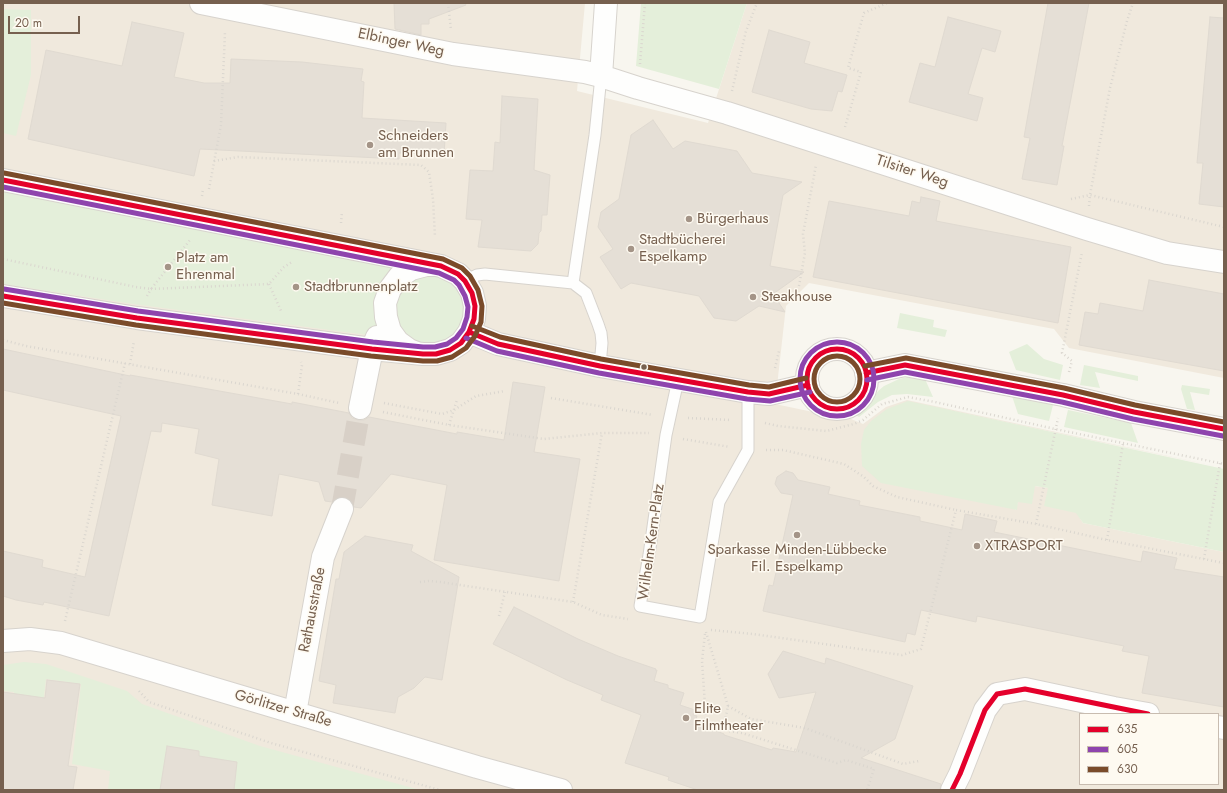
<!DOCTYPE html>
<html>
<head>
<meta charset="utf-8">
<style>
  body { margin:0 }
  #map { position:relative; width:1227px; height:793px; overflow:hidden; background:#f8f6ef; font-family:Jost,sans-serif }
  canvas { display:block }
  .frame { position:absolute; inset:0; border:4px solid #76604f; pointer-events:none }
  .legend { position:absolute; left:1079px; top:713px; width:140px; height:72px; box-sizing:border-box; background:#fefaf1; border:1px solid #c8bcb0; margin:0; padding:5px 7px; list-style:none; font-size:12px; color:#76604f }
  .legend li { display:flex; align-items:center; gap:8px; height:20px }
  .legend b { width:20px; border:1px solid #c8bcb0 }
  .scale { position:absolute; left:8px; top:16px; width:72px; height:18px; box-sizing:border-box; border:2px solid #76604f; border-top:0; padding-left:5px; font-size:12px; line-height:14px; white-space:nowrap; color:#76604f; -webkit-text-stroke:3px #fefaf1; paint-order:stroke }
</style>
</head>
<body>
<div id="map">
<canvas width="1227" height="793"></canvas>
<div class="frame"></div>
<ul class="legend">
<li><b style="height:5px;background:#e4002b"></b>635</li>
<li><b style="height:5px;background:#8e44ad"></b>605</li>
<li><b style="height:5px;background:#7a4b2a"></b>630</li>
</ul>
<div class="scale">20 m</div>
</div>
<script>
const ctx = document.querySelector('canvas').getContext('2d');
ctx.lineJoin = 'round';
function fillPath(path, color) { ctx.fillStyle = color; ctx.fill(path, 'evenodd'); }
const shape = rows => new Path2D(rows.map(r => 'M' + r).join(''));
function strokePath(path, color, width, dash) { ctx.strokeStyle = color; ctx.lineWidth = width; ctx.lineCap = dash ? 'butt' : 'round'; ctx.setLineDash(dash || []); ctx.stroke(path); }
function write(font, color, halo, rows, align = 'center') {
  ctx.font = font + ' Jost,sans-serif'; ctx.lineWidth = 3; ctx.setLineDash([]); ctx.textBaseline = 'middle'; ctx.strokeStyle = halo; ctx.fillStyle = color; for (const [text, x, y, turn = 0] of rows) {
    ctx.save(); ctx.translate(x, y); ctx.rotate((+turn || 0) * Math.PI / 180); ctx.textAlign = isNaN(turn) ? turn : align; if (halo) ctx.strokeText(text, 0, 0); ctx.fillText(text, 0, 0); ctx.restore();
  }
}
const residential = shape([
  [3,3,585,3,577,91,708,123,747,3,1224,3,1224,378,1069,348,1054,329,809,283,786,306,775,404,832,416,844,416,863,424,886,407,907,400,1224,468,933,407,1016,510,1018,502,1035,486,1048,488,1065,492,1083,523,1224,552,1224,790,3,790],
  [1080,714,1218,714,1218,784,1080,784]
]);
const green = shape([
  [641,3,747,3,719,89,636,66],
  [3,9,31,10,31,75,16,136,3,133],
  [3,188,449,279,464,295,466,317,456,334,448,340,438,343,428,343,133,304,3,284],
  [900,313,934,320,933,327,947,330,945,337,897,328],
  [1027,344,1044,359,1063,365,1060,380,1016,370,1009,352],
  [1084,365,1138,376,1138,381,1095,372,1100,388,1080,385],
  [907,377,925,379,933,397,907,394,892,395,878,402,859,417,856,415,869,404,878,391,884,386,899,379],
  [1182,385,1210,389,1209,395,1190,392,1195,410,1187,409,1181,389],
  [1012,396,1053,405,1049,421,1018,414],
  [908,401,1224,469,1224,552,1083,523,1076,513,1044,506,1048,488,1035,486,1032,504,1018,502,1017,510,881,483,862,466,861,444,864,430,871,421,887,409],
  [1068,410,1131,423,1138,443,1064,427],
  [24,662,46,664,127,691,142,704,260,746,420,790,108,790,110,771,72,764,81,684,46,679,42,714,12,710,14,692,3,691,3,665]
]);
const building = shape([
  [394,3,465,3,466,5,429,19,429,24,421,24,421,35,395,29,394,3],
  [1048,3,1089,3,1062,146,1064,146,1057,185,1022,179,1030,138,1024,137,1048,3],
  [948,17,1001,31,995,52,982,48,968,94,983,98,977,121,909,102,920,63,935,67,948,17],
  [1210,17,1224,18,1224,207,1199,204,1203,163,1197,163,1210,17],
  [132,22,184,33,174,77,204,83,230,83,231,59,302,62,363,69,361,81,364,82,362,118,446,123,444,155,399,153,399,159,200,149,194,176,28,139,46,50,122,66,132,22],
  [769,30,810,42,804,63,847,75,842,92,838,91,832,111,811,109,752,92,769,30],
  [502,96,538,99,534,170,550,175,547,215,542,215,541,231,539,233,538,244,531,251,478,247,482,220,466,219,470,170,493,171,495,142,500,143,502,96],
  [653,120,673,149,685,141,737,151,752,173,802,182,783,195,770,266,804,272,773,294,785,312,759,306,736,321,714,318,699,296,631,283,621,289,600,257,613,249,598,227,601,212,619,199,631,135,653,120],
  [921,197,940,201,936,221,1071,247,1058,323,813,277,829,201,909,216,912,201,920,203,921,197],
  [1149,280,1224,294,1224,371,1079,345,1085,312,1098,314,1100,303,1143,311,1149,280],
  [3,349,130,376,130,375,292,404,292,402,349,413,352,418,358,420,364,420,369,417,457,434,457,432,504,440,513,382,545,387,534,452,580,459,559,581,434,560,447,485,391,474,361,508,354,507,352,501,346,497,340,497,335,499,332,502,325,501,319,482,279,474,272,516,212,505,219,459,195,453,199,429,162,423,161,432,151,431,109,616,44,602,43,605,16,600,3,596,3,551,43,560,42,567,85,577,121,416,3,390,3,349],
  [786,471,793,473,798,480,830,487,828,494,860,501,859,505,920,517,920,521,962,530,965,514,997,521,994,532,1141,562,1143,551,1177,558,1174,569,1224,577,1224,707,1142,693,1149,656,1122,651,1124,646,977,616,976,622,921,610,915,635,907,633,905,642,763,611,769,585,773,586,793,495,781,493,775,484,777,477,786,471],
  [365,536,413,545,411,551,459,577,442,680,425,677,414,688,398,697,395,713,333,703,336,685,319,681,336,579,339,579,344,552,365,536],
  [514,607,578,639,618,656,656,669,655,670,657,670,654,681,668,685,668,688,684,693,680,705,695,710,693,715,697,716,695,722,724,734,724,735,772,750,773,748,796,752,816,692,779,698,768,674,783,651,825,664,826,658,913,686,895,739,861,758,941,784,940,790,698,790,668,780,669,777,625,763,641,715,601,700,603,695,567,680,493,644,514,607],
  [47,680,80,684,68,766,77,767,73,790,3,790,3,692,45,698,47,680],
  [167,746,199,751,199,756,237,762,234,790,160,790,167,746]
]);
const streetTunnel = shape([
  [342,509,360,408]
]);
const path = shape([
  [448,3,451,30],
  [640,64,645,3],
  [732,91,746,31,757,3],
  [845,127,861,72,848,68,864,13,887,3],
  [214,161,238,157,421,165,429,172,433,199,435,237],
  [209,189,221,125,225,32],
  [202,196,203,189],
  [1071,199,1090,195,1224,227],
  [1089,206,1090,195,1110,88,1127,21,1133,3],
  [341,223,342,212],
  [3,259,136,287,151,289,190,240],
  [269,284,282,313],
  [799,286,805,253,803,234,816,165],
  [147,296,151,289,269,284,284,267,292,262],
  [3,340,26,346,298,394,339,403],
  [130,364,134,341],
  [775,368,779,351],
  [1069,372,1072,361,1062,353,1082,252],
  [298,394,302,365,301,362],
  [551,398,653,415],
  [384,403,442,414,454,410,476,396,505,391],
  [383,412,449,425,544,439,602,433,649,433],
  [688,418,731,420],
  [765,423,778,426,826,431,854,424,863,420,882,404,908,397,935,402,1055,429,1224,464],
  [449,425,457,400],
  [683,439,730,447],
  [766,450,783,450,844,464,864,477,873,486,897,497,956,510],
  [1036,524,1058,418],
  [1107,540,1123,444],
  [1204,559,1220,463],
  [420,582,429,581,440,582,573,602,602,615,628,619],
  [573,602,602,433],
  [499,616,505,592],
  [65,621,125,363],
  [711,630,753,634,902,655,921,649,956,510,1036,524,1107,540,1224,563],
  [706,632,728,706,724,725],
  [705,634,702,661,706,720,728,731,742,733,837,763,846,760,874,769,867,790],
  [139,691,149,702,271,743,440,790],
  [728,706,751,719,805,728,903,764,919,761]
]);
const lane = shape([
  [465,281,477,275,485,274,573,283,586,293,598,324,601,333,602,343,600,366],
  [573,283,595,135,601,76],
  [678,380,666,435,649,555,640,606,700,617,719,502,748,450,748,392]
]);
const street = shape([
  [201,3,453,54,585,72,601,76,638,88,727,113,1087,229,1167,253,1224,262],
  [601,76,606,3],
  [3,180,441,266,458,274,465,281,472,293,475,306,474,319,469,332,461,343,450,350,436,354,423,354,372,349,137,318,3,296],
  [469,332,498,344,600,366,748,392,769,394,808,385],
  '807 379a30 30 0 1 1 60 0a30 30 0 1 1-60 0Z',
  [417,353,409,350,398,342,390,331,386,317,385,303,390,289,399,277,411,269,426,265,432,265],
  [866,373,905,365,1063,395,1134,412,1224,429],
  [360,408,372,349,377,337],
  [3,641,30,639,61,643,477,767,561,790],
  [295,713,323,557,342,509],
  [1218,727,1224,728],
  [952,790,960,774,985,710,997,694,1025,689,1114,708,1148,714]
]);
const bus1 = shape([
  [3,180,441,266,458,274,465,281,472,293,475,306,474,319,469,332,461,343,450,350,436,354,423,354,372,349,137,318,3,296],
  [469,332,498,344,600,366,748,392,769,394,808,385],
  '807 379a30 30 0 1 1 60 0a30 30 0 1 1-60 0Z',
  [866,373,905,365,1063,395,1134,412,1224,429],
  [952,790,960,774,985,710,997,694,1025,689,1148,714]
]);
const bus2 = shape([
  [3,187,439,273,454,280,459,285,465,296,468,307,467,317,463,329,456,338,447,344,435,347,423,347,373,342,138,311,4,289],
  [466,338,497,351,599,373,747,399,770,401,810,392],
  '800 379a37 37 0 1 1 74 0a37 37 0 1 1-74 0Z',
  [867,380,905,372,1062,402,1133,419,1223,436]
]);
const bus3 = shape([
  [3,303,136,325,371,356,423,361,437,361,452,357,466,348,475,336,481,322,482,306,478,290,470,276,462,268,443,259,4,173],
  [472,326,500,337,601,359,749,385,769,387,806,378],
  '814 379a23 23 0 1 1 46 0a23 23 0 1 1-46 0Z',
  [865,366,906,358,1064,388,1135,405,1224,422]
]);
const markers = [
  [370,145,4,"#a49487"],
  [689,219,4,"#a49487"],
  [631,249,4,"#a49487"],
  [168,267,4,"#a49487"],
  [296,287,4,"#a49487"],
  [753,297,4,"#a49487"],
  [644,367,3.5,"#76604f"],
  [797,535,4,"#a49487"],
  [977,546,4,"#a49487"],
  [686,718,4,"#a49487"]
];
const streetNames = [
  ["Elbinger Weg",401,43,12],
  ["Tilsiter Weg",912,172,18],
  ["Wilhelm-Kern-Platz",652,542,-82],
  ["Rathausstraße",313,610,-79],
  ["Görlitzer Straße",283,709,16]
];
const poiNames = [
  ["Schneiders",378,136],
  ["am Brunnen",378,153],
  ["Bürgerhaus",697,219],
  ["Stadtbücherei",639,240],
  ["Espelkamp",639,257],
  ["Platz am",176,258],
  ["Ehrenmal",176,275],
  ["Stadtbrunnenplatz",304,287],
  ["Steakhouse",761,297],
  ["XTRASPORT",985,546],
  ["Sparkasse Minden-Lübbecke",797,550,"center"],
  ["Fil. Espelkamp",797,567,"center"],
  ["Elite",694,709],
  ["Filmtheater",694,726]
];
fillPath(residential, '#f0e9dd');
fillPath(green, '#e4efda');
fillPath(building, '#e5dfd6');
strokePath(building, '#e0dad1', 1);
strokePath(streetTunnel, '#d8d0c7', 22, [22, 11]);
strokePath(lane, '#d7d3cd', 13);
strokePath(street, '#d7d3cd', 24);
strokePath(path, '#dad6cf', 2.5, [1, 3]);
strokePath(lane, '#fefefd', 11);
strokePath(street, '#fefefd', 22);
strokePath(bus1, '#e4002b', 5);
strokePath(bus2, '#8e44ad', 5);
strokePath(bus3, '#7a4b2a', 5);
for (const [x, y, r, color] of markers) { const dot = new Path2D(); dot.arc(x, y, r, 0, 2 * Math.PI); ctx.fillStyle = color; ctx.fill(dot); strokePath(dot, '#fefaf1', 1.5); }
write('15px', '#76604f', '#fefaf1', streetNames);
write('15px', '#76604f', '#fefaf1', poiNames, 'left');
</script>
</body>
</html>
